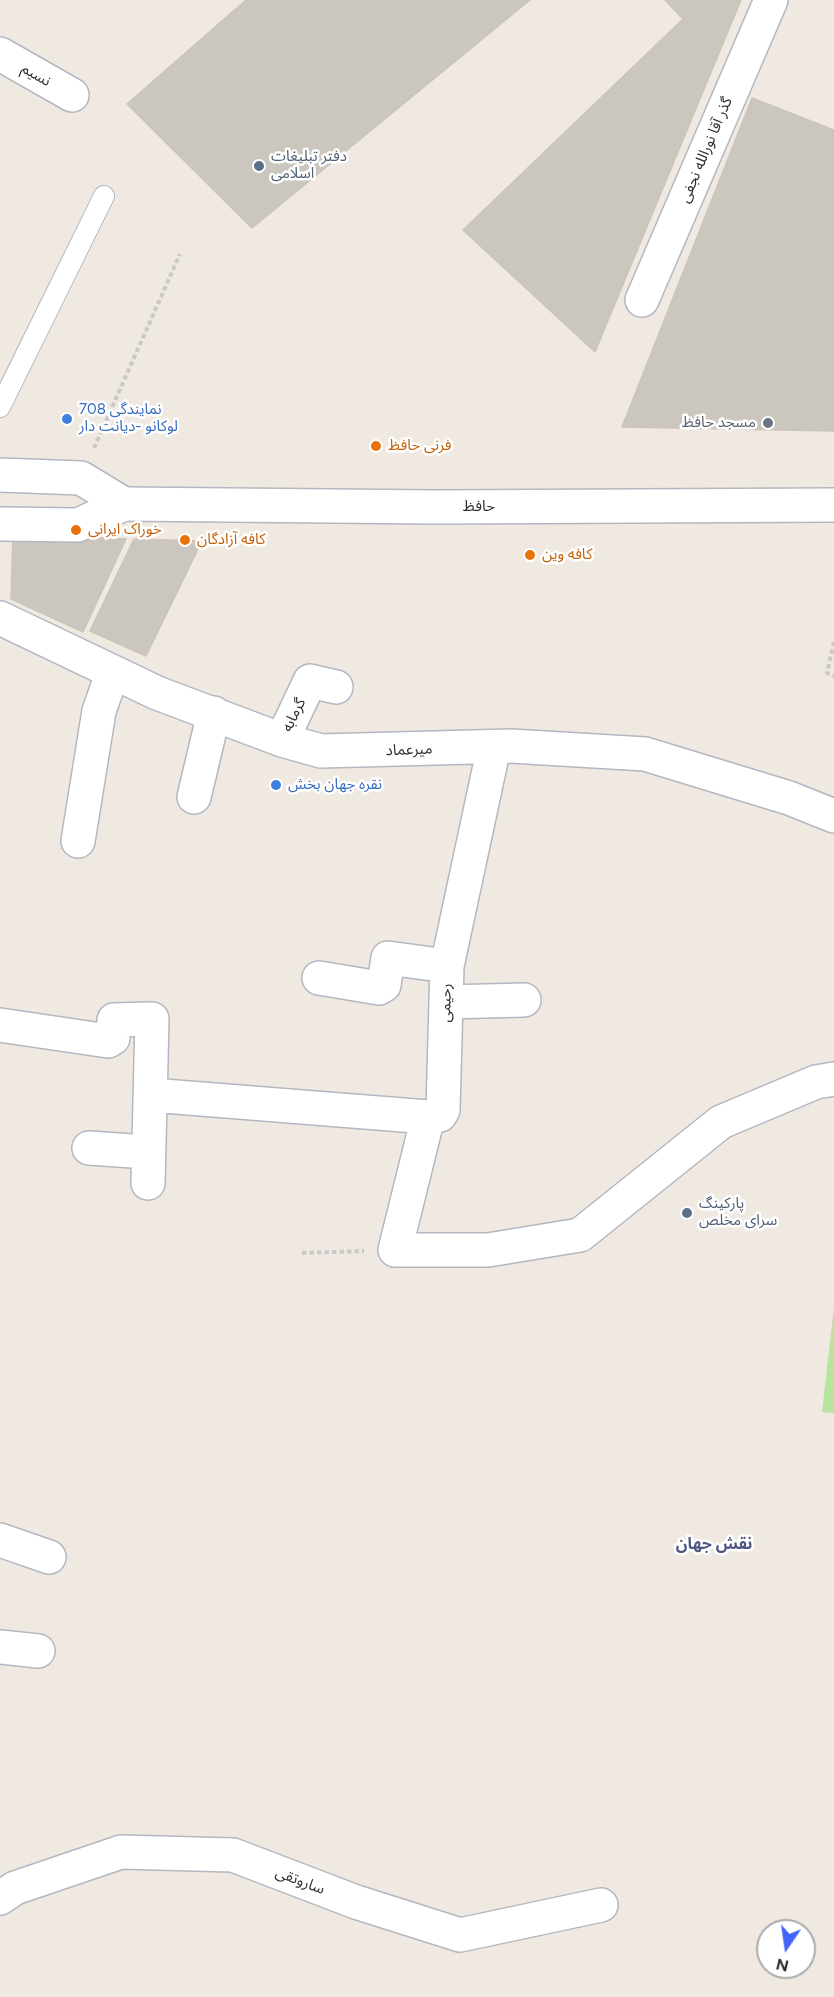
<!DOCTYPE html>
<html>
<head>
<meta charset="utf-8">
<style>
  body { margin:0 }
  #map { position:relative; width:834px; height:1997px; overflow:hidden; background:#efe9e1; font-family:Figtree,sans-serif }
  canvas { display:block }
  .north { position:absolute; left:756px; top:1919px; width:60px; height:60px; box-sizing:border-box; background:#fff; border:2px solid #ababab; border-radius:50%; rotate:193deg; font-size:16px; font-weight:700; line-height:24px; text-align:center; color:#2e2e2e }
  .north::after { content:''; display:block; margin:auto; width:21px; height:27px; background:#4264fb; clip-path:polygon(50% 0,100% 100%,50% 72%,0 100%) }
</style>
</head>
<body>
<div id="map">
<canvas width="834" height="1997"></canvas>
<div class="north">N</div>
</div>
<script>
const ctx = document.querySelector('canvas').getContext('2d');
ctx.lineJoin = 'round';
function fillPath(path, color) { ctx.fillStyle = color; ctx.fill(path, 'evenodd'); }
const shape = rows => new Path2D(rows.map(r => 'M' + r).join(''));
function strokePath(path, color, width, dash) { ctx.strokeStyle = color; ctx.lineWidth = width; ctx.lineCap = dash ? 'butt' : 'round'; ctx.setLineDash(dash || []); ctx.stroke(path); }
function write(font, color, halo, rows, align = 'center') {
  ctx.font = font + ' Figtree,"Noto Sans Arabic",sans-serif'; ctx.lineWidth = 5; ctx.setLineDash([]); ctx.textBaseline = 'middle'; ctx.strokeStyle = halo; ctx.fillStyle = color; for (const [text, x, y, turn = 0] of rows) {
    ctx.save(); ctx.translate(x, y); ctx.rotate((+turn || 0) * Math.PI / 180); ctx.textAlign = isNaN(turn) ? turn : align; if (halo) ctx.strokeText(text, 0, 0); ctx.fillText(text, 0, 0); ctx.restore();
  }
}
const green = shape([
  [834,1307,834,1413,822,1412]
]);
const building = shape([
  [246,0,530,0,252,228,127,104,246,0],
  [665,0,741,0,595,352,463,230,683,19,665,0],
  [752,98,834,130,834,431,622,427,752,98],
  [13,534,126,539,83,632,11,599,13,534],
  [134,539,202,541,146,656,90,631,134,539]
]);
const path = shape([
  [94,448,180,254],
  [834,642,827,673,834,676],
  [302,1253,364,1251]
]);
const service = shape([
  [0,407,104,196]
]);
const minor = shape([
  [0,54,72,95],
  [642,300,771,0],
  [124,504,436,507,834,505],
  [0,618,157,693,282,740,321,751,511,746,645,754,789,798,834,816],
  [282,740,310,681,336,687],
  [194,797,214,713],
  [78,841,99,711,112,674],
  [319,978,379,988,384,985,388,958,447,966],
  [446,1002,524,1000],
  [0,1025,108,1041,113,1038,114,1020,152,1019,148,1183],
  [151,1095,428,1117,440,1115,443,1110,447,966,494,747],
  [428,1117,395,1250,488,1250,580,1235,721,1122,816,1082,834,1079],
  [89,1148,147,1152],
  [0,1540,49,1557],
  [0,1647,38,1651],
  [0,1898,15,1888,121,1852,233,1855,356,1902,460,1935,601,1905]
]);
const tertiary = shape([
  [0,475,81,478,124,504],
  [0,524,78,525,124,504]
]);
const markers = [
  [259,166,6,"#5c6f8a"],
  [67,419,6,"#3f7fe0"],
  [768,423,6,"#6b7280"],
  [376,446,6,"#e8710a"],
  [76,530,6,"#e8710a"],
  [185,540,6,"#e8710a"],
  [530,555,6,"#e8710a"],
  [276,785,6,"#3f7fe0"],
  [687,1213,6,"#5c6f8a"]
];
const streetNames = [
  ["نسیم",36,75,30],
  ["گذر آقا نورالله نجفی",706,150,-67],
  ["حافظ",479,507],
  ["گرمابه",294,715,-64],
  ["میرعماد",409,750,-2],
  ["رحیمی",446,1003,-89],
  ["ساروتقی",300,1881,21]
];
const serviceNames = [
  ["دفتر تبلیغات",271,157],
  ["اسلامی",271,174],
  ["پارکینگ",699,1204],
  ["سرای مخلص",699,1221]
];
const shopNames = [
  ["نمایندگی 708",79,410],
  ["لوکانو -دیانت دار",79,427],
  ["نقره جهان بخش",288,785]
];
const worshipNames = [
  ["مسجد حافظ",756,423]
];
const foodNames = [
  ["فرنی حافظ",388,446],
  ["خوراک ایرانی",88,530],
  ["کافه آزادگان",197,540],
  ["کافه وین",542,555]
];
const neighbourhoodNames = [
  ["نقش جهان",714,1544]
];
fillPath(green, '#b6e59e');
fillPath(building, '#cbc7bf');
strokePath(building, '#cbc5ba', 1.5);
strokePath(service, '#b4b7c1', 22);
strokePath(minor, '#b4b7c1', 36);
strokePath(tertiary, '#b4b7c1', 36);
strokePath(path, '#c9c9c9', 4, [4.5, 3]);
strokePath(service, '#fff', 20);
strokePath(minor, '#fff', 33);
strokePath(tertiary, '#fff', 33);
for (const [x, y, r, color] of markers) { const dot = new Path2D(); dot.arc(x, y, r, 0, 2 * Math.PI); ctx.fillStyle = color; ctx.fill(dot); strokePath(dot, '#fff', 2); }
write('15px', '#2e2e2e', '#fff', streetNames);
write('15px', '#4e5e75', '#fff', serviceNames, 'left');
write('15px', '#366cbe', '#fff', shopNames, 'left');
write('15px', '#5b616d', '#fff', worshipNames, 'right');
write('15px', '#c56008', '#fff', foodNames, 'left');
write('bold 16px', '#4d5680', '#fff', neighbourhoodNames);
</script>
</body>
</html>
